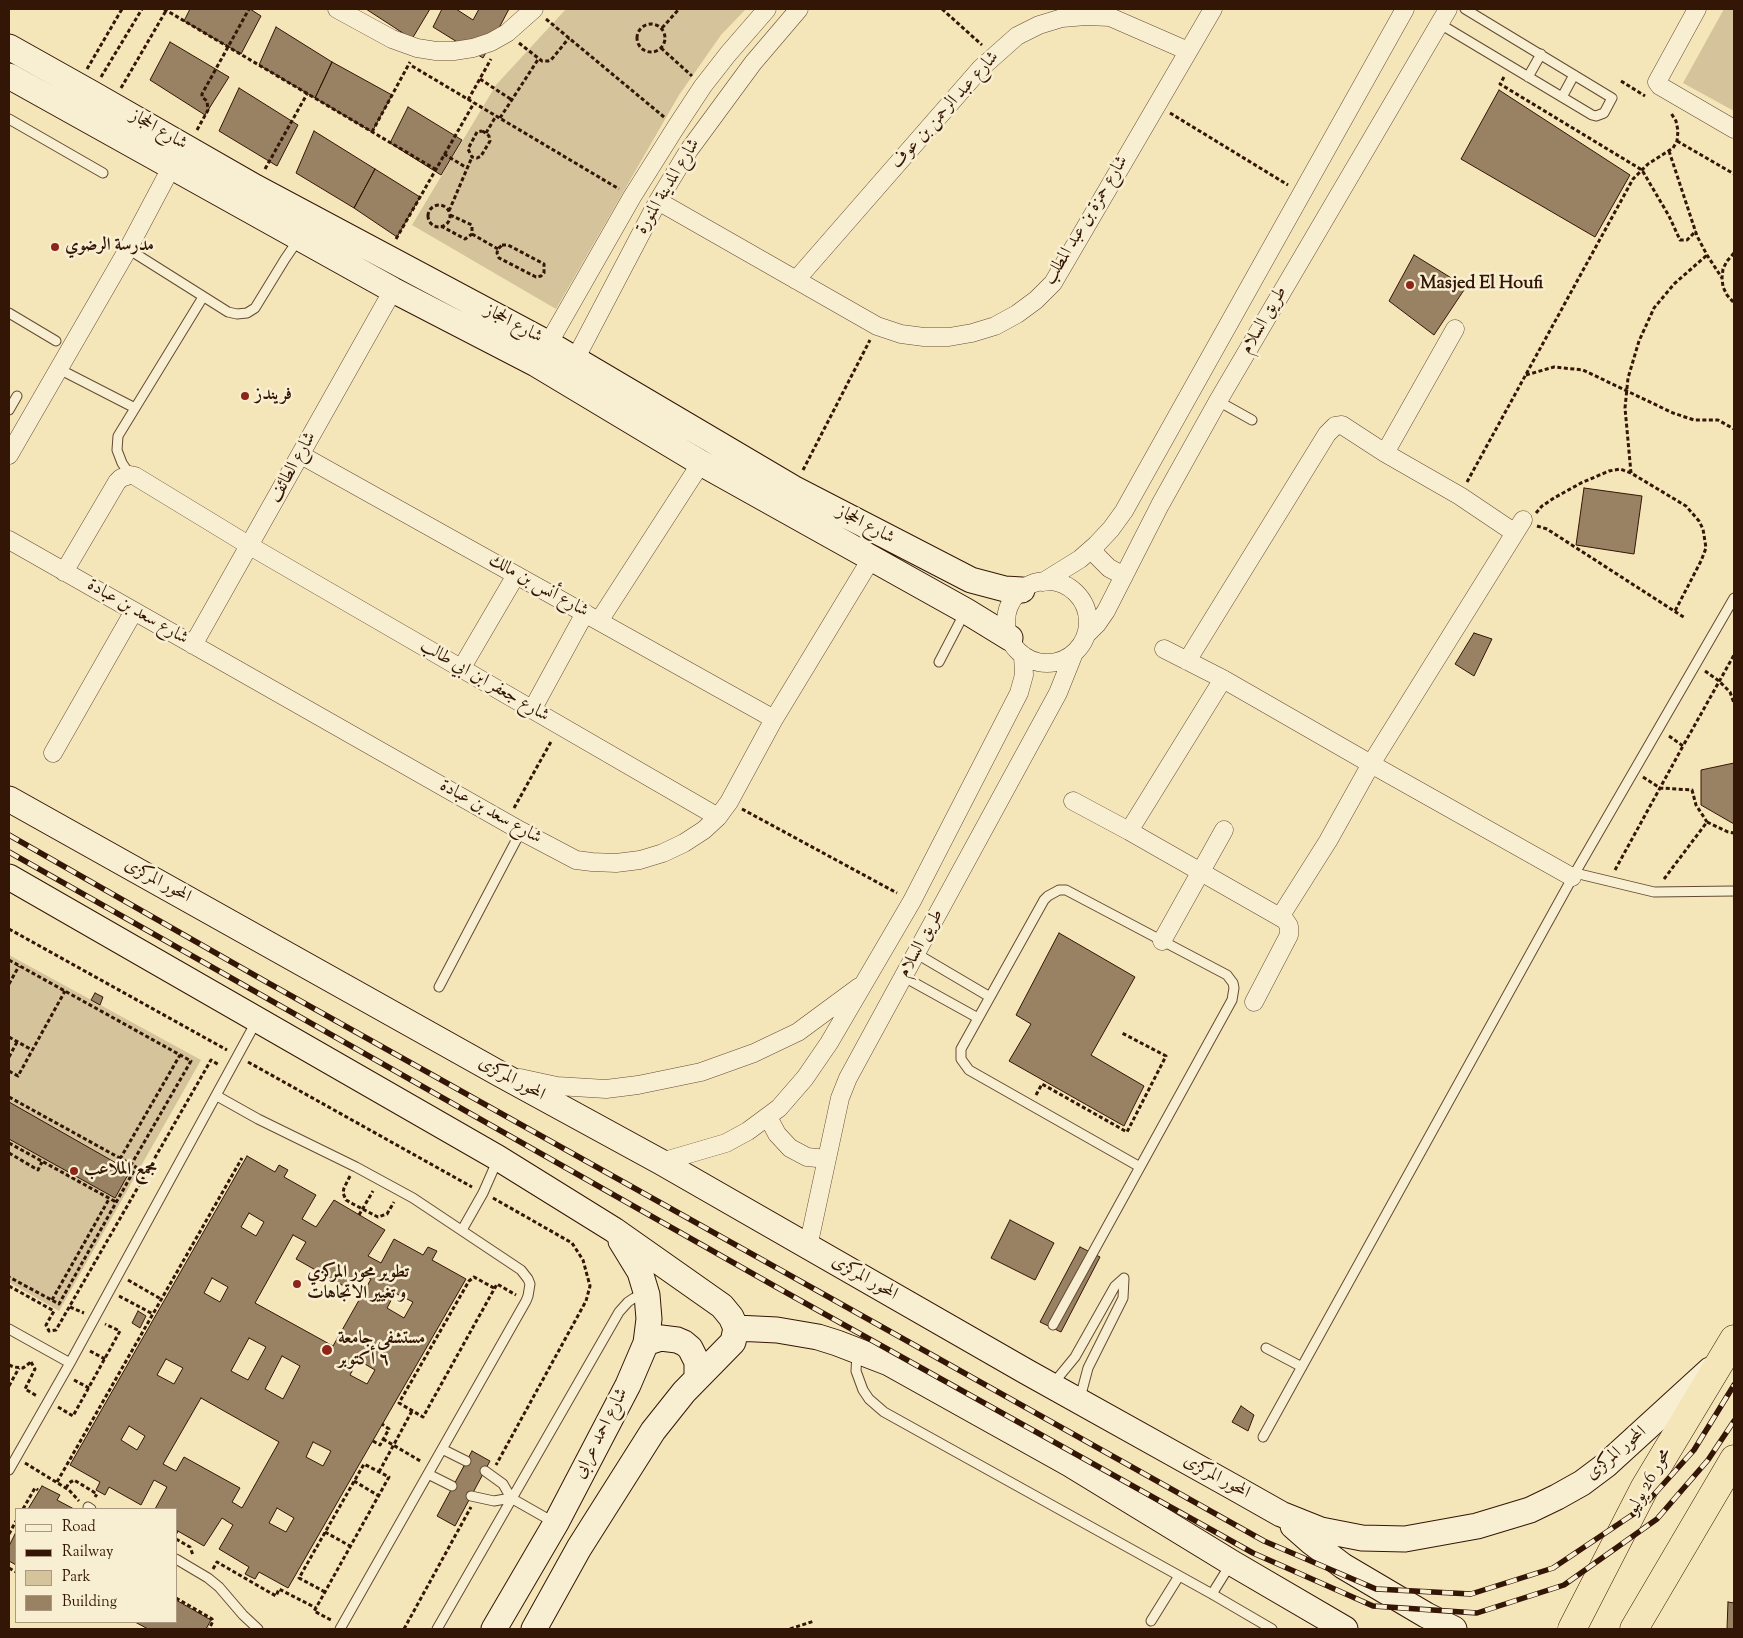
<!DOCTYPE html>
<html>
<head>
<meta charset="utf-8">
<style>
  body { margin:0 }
  #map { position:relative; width:1743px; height:1638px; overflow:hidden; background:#f5e6b9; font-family:"Sorts Mill Goudy",serif }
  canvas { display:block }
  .frame { position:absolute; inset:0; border:10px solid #341606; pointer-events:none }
  .legend { position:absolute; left:15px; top:1508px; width:162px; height:115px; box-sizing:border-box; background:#f8efd2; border:1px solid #aa9880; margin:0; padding:6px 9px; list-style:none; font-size:15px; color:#341606 }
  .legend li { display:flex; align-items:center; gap:10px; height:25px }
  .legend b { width:25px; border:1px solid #aa9880 }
</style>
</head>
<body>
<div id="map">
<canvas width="1743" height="1638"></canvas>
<div class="frame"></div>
<ul class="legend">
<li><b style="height:6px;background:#f8efd2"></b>Road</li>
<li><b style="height:6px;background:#341606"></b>Railway</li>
<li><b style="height:14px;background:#d4c39b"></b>Park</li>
<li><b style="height:14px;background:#988263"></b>Building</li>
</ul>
</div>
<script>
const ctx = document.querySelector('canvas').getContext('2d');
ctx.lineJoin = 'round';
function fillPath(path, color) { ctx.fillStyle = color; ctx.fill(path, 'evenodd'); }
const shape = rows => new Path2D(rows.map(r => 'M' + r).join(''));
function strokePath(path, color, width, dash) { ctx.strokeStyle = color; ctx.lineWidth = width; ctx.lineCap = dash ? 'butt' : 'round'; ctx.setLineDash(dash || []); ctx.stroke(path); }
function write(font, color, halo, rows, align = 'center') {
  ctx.font = font + ' "Sorts Mill Goudy",Amiri,serif'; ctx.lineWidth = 5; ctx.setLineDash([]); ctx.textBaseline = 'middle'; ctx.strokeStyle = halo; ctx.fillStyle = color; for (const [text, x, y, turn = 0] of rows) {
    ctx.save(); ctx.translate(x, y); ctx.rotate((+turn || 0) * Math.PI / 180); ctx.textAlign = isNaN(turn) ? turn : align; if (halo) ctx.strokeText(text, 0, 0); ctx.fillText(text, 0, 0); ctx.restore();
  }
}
const green = shape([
  [566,9,746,9,721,35,679,95,556,309,412,225,496,85],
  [1724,9,1734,9,1734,111,1683,83],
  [9,955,201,1060,59,1311,9,1282]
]);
const building = shape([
  [190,9,250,9,261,16,241,54,184,21,190,9],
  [366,9,430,9,412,39,366,9],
  [442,9,456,9,473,20,479,9,509,9,483,58,433,27,442,9],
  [276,27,332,62,315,98,259,65,276,27],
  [170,42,229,77,205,115,150,80,170,42],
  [332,62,392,95,372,132,315,98,332,62],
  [239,88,298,125,277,166,219,131,239,88],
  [1499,90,1630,175,1595,237,1461,159,1499,90],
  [408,107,462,140,441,175,390,143,408,107],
  [314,131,375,169,354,208,296,173,314,131],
  [375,169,420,197,397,237,354,208,375,169],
  [1414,255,1466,287,1434,335,1389,301,1414,255],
  [1584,488,1642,496,1634,554,1576,545,1584,488],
  [1474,633,1492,639,1474,676,1455,664,1474,633],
  [1734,763,1734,824,1701,805,1701,770,1734,763],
  [1059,933,1135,977,1091,1055,1144,1086,1124,1126,1009,1061,1031,1024,1016,1015,1059,933],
  [95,993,103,997,100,1005,91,1000,95,993],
  [9,1102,130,1171,115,1198,9,1139,9,1102],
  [247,1156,275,1172,279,1165,288,1170,284,1177,316,1195,302,1219,316,1227,334,1200,385,1230,368,1256,381,1263,394,1239,423,1255,428,1247,437,1251,432,1260,466,1279,288,1588,259,1572,255,1579,245,1574,249,1567,219,1549,233,1525,222,1518,204,1546,176,1530,176,1509,155,1509,167,1487,154,1480,141,1505,109,1487,105,1495,96,1490,100,1482,70,1465,247,1156],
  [249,1213,264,1222,256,1236,241,1227,249,1213],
  [293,1235,306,1242,296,1259,349,1289,358,1271,371,1279,333,1346,255,1303,293,1235],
  [212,1278,228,1287,220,1302,204,1293,212,1278],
  [395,1293,413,1302,404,1318,387,1308,395,1293],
  [249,1338,266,1347,248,1380,231,1371,249,1338],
  [282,1356,300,1366,283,1399,265,1389,282,1356],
  [166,1359,183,1368,174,1384,157,1375,166,1359],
  [358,1360,375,1370,367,1384,350,1375,358,1360],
  [201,1398,279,1442,242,1508,232,1502,240,1488,184,1457,176,1471,163,1464,201,1398],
  [129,1426,145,1436,137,1450,121,1440,129,1426],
  [313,1442,331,1451,323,1466,306,1457,313,1442],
  [277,1508,294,1518,286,1532,269,1523,277,1508],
  [1010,1220,1054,1243,1035,1280,991,1258,1010,1220],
  [1080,1247,1100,1257,1061,1332,1040,1322,1080,1247],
  [138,1311,146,1316,140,1328,132,1323,138,1311],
  [1241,1406,1254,1415,1248,1431,1232,1422,1241,1406],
  [472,1451,490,1461,455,1526,437,1516,472,1451],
  [42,1486,60,1495,57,1500,74,1509,28,1509,42,1486],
  [16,1532,16,1565,9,1561,9,1546,16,1532],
  [176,1600,211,1620,206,1629,148,1629,135,1622,176,1622,176,1600],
  [1728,1602,1734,1603,1734,1629,1727,1629,1728,1602]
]);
const path = shape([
  [164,9,435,169],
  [942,9,982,45],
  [546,19,664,117],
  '637 38a14 14 0 1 1 28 0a14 14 0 1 1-28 0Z',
  [662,28,679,9],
  [519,43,542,61,548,61,551,60,569,38],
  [661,48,692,76],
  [412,66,619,189],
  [87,69,122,9],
  [101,77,142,9],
  [1504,77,1500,84,1642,170,1669,216,1680,240,1687,240,1696,231],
  [480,79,512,100],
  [1621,81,1645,96],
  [121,88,167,9],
  [468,100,491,59],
  [1170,113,1288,185],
  [500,118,539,58],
  [197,130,208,110,207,101,202,97,202,94,249,9],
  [482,131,486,133,489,136,490,141,481,156,477,158,472,157,468,149,477,132,482,131],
  [372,132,410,62],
  [486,133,496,116],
  [1677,141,1734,174],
  [1669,151,1697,236,1707,255,1722,278],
  [444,154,467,168],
  [265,169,307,94],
  '428 216a11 11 0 1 1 22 0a11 11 0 1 1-22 0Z',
  [449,211,472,157],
  [441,226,465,239,472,234,472,225,450,215],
  [472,234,498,249],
  [396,239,474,103],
  [502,245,508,245,544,264,544,273,541,276,536,277,499,258,497,253,498,249,502,245],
  [1734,253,1727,261,1723,269,1722,278,1723,287,1727,295,1734,303],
  [1526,375,1554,367,1583,370,1673,413,1694,420,1718,420,1734,429],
  [803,470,870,340],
  [1631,473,1625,408,1628,378,1639,341,1654,308,1674,284,1707,255],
  [1467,482,1633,179,1648,164,1673,148,1677,141,1678,131,1676,121,1671,113],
  [1536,513,1542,506,1554,498,1581,483,1609,471,1620,469,1631,473,1686,506,1699,521,1703,529,1706,548,1701,561,1675,611],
  [1537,526,1547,529,1685,618],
  [1705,671,1719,681,1730,692,1734,703],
  [1669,736,1683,746,1734,655],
  [1643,777,1660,788,1692,790,1696,805,1707,822],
  [514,808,552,740],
  [742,809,897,893],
  [1615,870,1683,746],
  [1664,879,1707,822,1728,832,1734,833],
  [9,929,227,1050],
  [9,960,191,1061,131,1165],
  [9,984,19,966],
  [9,1037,32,1050],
  [9,1057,17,1042],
  [248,1062,472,1187],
  [9,1071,18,1076,65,991],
  [1036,1095,1042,1084,1127,1132,1166,1056,1122,1033],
  [9,1097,136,1167,59,1304,9,1277],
  [9,1143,116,1202],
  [9,1153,38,1170,42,1162],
  [120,1159,180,1055],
  [350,1176,344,1188,343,1193,346,1200,353,1204,378,1217,387,1214,394,1202],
  [493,1198,572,1243,583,1260,590,1286,586,1301,496,1465],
  [359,1215,373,1191],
  [128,1280,161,1299],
  [9,1286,54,1311,46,1325,49,1331,56,1330,211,1060,219,1065],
  [494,1288,474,1277,469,1281,399,1403,423,1417,497,1284,516,1295],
  [119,1296,153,1314],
  [52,1300,109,1199],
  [70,1307,84,1313],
  [90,1351,105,1359],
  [31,1362,35,1369,25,1389,37,1396],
  [9,1365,14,1367,23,1368,31,1362],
  [74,1380,89,1388],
  [9,1386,19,1368],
  [58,1407,73,1416,120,1331,105,1324],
  [383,1439,422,1462],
  [373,1441,380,1445,389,1429,382,1424],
  [25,1463,69,1490,79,1501],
  [379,1472,412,1411],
  [354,1481,379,1496],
  [57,1482,242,1158],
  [66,1488,69,1483,74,1480,97,1494,95,1497],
  [23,1509,35,1488,38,1490],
  [325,1532,350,1546],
  [176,1533,177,1531],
  [9,1534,16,1521],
  [176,1539,190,1547,193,1555],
  [9,1568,16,1572],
  [213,1569,217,1562,276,1596,279,1589,316,1608],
  [325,1592,299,1578,364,1464,389,1477,316,1608,314,1611,331,1620],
  [176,1598,212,1619,213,1621,209,1629],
  [404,1629,471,1507],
  [790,1629,814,1621]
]);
const lane = shape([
  [1440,24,1592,115,1596,116,1604,113,1612,98,1465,9],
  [1528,77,1541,54],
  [1562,97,1574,75],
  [9,119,103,173],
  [128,249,228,312,237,314,247,313,255,308,285,259,298,240],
  [9,313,56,341],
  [59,369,135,408],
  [1218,401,1252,420],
  [9,410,17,396],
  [130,475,122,463,117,450,118,436,203,297],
  [939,662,965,612],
  [1575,873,1654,892,1734,891],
  [917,954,990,997],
  [904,977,978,1018],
  [439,987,521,831],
  [217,1096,258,1119,356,1167,413,1198,521,1270,528,1279,530,1284,528,1296,526,1301,340,1629],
  [462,1230,483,1193,498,1159],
  [1053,1325,1232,1000,1234,988,1233,983,1227,975,1066,890,1059,890,1048,896,1044,900,961,1049,961,1059,969,1070,1140,1167],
  [9,1329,70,1363],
  [1266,1348,1302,1367],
  [857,1353,856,1371,863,1390,869,1399,884,1412,1212,1594,1272,1629],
  [1052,1385,1075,1357,1115,1286,1124,1278],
  [1080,1398,1088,1368,1123,1298,1124,1278],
  [1263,1437,1575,873,1734,598],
  [442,1449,466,1461],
  [9,1470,70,1363,256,1022],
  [485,1471,503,1484,511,1498,555,1523],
  [428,1474,452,1486],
  [471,1496,494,1501,511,1498],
  [88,1507,91,1509],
  [176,1559,208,1578,219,1587,243,1615,258,1629],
  [1212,1594,1230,1565],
  [1151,1621,1179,1576],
  [437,1629,619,1312,628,1302,634,1298,644,1295]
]);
const street = shape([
  [337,9,392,39,417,48,436,51,454,51,473,48,491,42,507,33,534,9],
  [1697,9,1657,82,1660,86,1734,129],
  [658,201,877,326,901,334,924,337,949,337,972,333,995,326,1017,314,1036,300,1053,283,1213,9],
  [796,280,981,68,1017,36,1039,25,1062,18,1086,16,1110,17,1188,51],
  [543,353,632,197,676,127,703,86,728,54,767,9],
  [570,369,658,201,689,150,753,63,799,9],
  [1385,453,1455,329],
  [9,455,128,249,172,166],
  [301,455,774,719],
  [9,540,521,831,576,860,592,862,616,863,640,860,663,853,684,843,704,830,718,817,729,802,774,719,871,559],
  [1093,548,1097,556,1109,568,1124,576],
  [64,572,117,482,121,478,130,475,135,476,250,546,718,817],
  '1006 622a41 41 0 1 1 82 0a41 41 0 1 1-82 0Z',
  [1043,582,1080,559,1096,545,1111,529,1124,511,1405,9],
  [599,621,701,463],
  [1086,635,1097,624,1106,611,1160,505,1218,401,1448,9],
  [193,645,393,290],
  [1164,649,1223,679,1371,764,1572,877],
  [1187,661,1327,434,1335,426,1342,425,1345,427,1385,453,1460,496,1515,533],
  [461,669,516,575],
  [532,710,585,613],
  [53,753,134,611],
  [1073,801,1129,831,1285,920,1289,926,1289,935,1254,1002],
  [1129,831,1223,679],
  [1280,917,1328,841,1371,764,1523,520],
  [1162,941,1224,830],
  [520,1078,557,1086,606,1089,638,1085,701,1072,754,1053,798,1032,859,987],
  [768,1117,777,1134,790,1148,807,1157,827,1159],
  [661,1162,726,1143,748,1131,779,1108,805,1078,829,1043,912,901,1019,693,1024,675,1023,655],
  [808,1247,840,1098,848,1078,1058,693,1074,653]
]);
const secondary = shape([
  [9,47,91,93,255,187,549,344,793,488,971,580,1005,589,1022,590],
  [9,76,393,290,536,364,701,463,966,611,1010,638],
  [9,799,500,1074,661,1162,1027,1372,1235,1488,1281,1514,1321,1530,1362,1538,1405,1539,1477,1526,1530,1510,1557,1497,1582,1483,1606,1465,1710,1370],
  [9,877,498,1158,614,1230,722,1306,731,1317,736,1328],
  [736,1328,777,1330,818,1337,837,1343,889,1363,1070,1464,1232,1563,1345,1629],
  [646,1343,661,1338,677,1340,684,1343,690,1348,697,1362,697,1378],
  [1293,1526,1310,1541,1343,1566,1426,1615,1454,1629],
  [494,1629,556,1523,628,1385,646,1343,649,1319,647,1295,640,1272,621,1241],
  [534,1629,579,1548,653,1431,684,1392,733,1342,736,1328]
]);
const highway = shape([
  [1572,1629,1645,1487,1734,1339],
  [1634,1629,1734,1459]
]);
const rail = shape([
  [9,835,263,980,1264,1541,1376,1589,1471,1594,1553,1568,1641,1509,1694,1450,1734,1385],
  [9,852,778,1288,1253,1553,1373,1606,1477,1613,1564,1585,1657,1519,1708,1460,1734,1421]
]);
const markers = [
  [55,247,5,"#8f2418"],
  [1410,285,5,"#8f2418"],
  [245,396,5,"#8f2418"],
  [74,1171,5,"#8f2418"],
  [297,1284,5,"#8f2418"],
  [327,1350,6,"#8f2418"]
];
const streetNames = [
  ["شارع عبد الرحمن بن عوف",946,111,-48],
  ["شارع الحجاز",158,131,30],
  ["شارع المدينة المنورة",669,187,-59],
  ["شارع حمزة بن عبد المطلب",1087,221,-59],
  ["طريق السلام",1265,321,-60],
  ["شارع الحجاز",513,325,28],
  ["شارع الطائف",294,468,-61],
  ["شارع الحجاز",865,526,28],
  ["شارع أنس بن مالك",538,587,29],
  ["شارع سعد بن عبادة",137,613,30],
  ["شارع جعفر ابن ابي طالب",484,682,30],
  ["شارع سعد بن عبادة",490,813,29],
  ["المحور المركزى",157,882,29],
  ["طريق السلام",922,944,-61],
  ["المحور المركزى",511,1080,29],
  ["المحور المركزى",864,1279,30],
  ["شارع احمد عرابى",602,1434,-63],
  ["المحور المركزى",1617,1454,-40],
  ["المحور المركزى",1216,1478,29],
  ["محور 26 يوليو",1650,1482,-61]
];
const poiNames = [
  ["مدرسة الرضوي",65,247],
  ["Masjed El Houfi",1420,285],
  ["فريندز",255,396],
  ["مجمع الملاعب",84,1171],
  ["تطوير محور المركزي",307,1274],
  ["و تغيير الاتجاهات",307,1295],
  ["مستشفى جامعة",338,1340],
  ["٦ أكتوبر",338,1361]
];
fillPath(green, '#d4c39b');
fillPath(building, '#988263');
strokePath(building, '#341606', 1);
strokePath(lane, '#644a33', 11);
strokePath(street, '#644a33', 19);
strokePath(secondary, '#341606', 27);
strokePath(highway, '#341606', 29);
strokePath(path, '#341606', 3, [4, 2.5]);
strokePath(lane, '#f8efd2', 9);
strokePath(street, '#f8efd2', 18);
strokePath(secondary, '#f8efd2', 25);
strokePath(highway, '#f5e6b9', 28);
strokePath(rail, '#341606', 5.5);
strokePath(rail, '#f8efd2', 4, [11]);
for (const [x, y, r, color] of markers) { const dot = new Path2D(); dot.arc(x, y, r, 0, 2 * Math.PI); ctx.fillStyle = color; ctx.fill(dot); strokePath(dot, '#f8efd2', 2); }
write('18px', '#341606', '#f8efd2', streetNames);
write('bold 18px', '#341606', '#f8efd2', poiNames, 'left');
</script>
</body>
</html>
